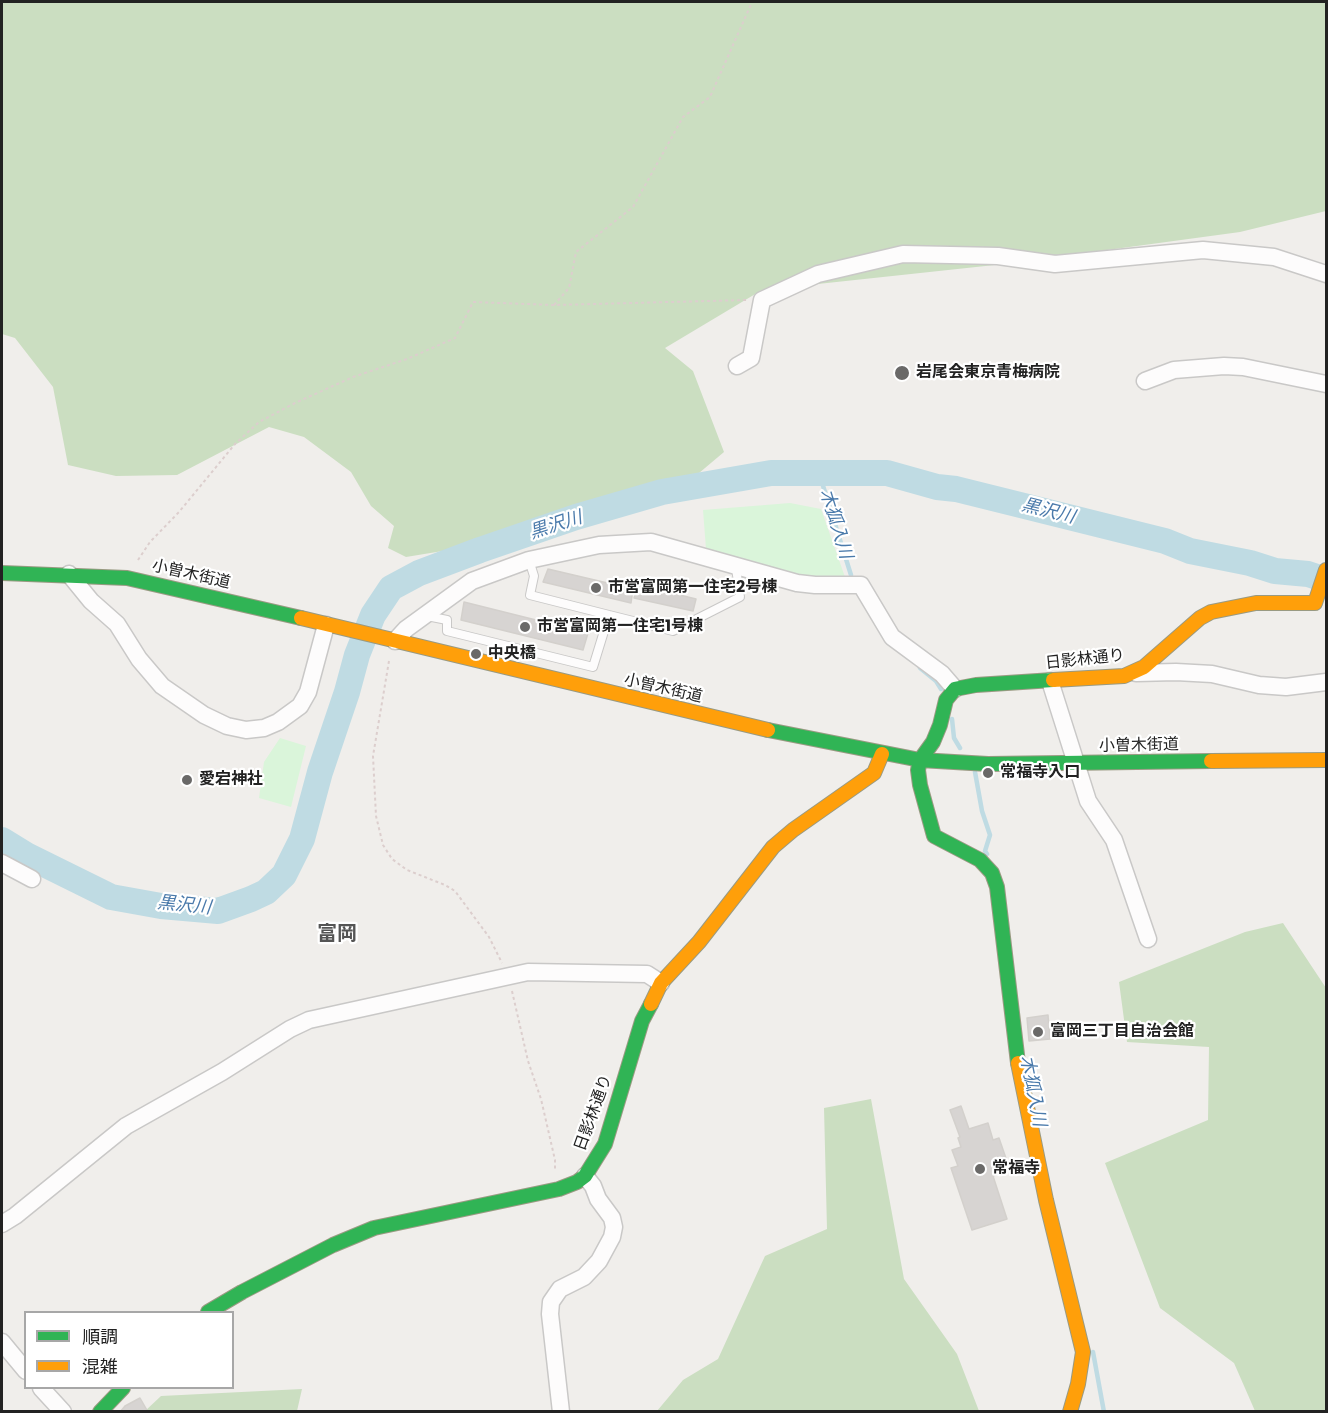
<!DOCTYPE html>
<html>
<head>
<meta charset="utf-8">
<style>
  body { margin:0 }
  #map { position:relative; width:1328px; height:1413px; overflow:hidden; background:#f0eeeb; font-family:Poppins,"Noto Sans JP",sans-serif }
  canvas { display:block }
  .frame { position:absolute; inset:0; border:3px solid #222; pointer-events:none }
  .legend { position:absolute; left:24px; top:1311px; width:210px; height:78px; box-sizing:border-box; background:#fff; border:2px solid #a7a7a7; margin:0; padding:8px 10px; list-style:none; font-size:18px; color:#222 }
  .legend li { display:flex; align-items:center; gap:12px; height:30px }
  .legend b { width:30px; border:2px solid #a7a7a7 }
</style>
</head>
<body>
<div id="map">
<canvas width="1328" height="1413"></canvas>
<div class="frame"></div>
<ul class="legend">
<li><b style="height:8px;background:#30b455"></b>順調</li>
<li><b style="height:8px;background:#ff9f0a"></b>混雑</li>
</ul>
</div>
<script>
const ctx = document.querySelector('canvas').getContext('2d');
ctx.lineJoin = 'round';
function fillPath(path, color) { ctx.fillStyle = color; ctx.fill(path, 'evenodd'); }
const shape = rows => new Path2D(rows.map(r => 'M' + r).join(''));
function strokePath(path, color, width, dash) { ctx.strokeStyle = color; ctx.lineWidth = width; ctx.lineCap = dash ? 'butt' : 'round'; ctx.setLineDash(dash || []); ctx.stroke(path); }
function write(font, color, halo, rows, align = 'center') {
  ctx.font = font + ' Poppins,"Noto Sans JP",sans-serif'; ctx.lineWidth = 4.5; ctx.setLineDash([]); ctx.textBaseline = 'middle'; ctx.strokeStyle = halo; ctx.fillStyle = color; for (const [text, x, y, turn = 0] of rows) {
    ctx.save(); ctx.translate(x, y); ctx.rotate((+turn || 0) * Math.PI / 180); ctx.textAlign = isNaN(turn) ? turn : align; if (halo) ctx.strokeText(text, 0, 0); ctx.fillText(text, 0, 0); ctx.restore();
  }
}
const forest = shape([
  [2,2,1326,2,1326,211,1240,232,1004,264,762,290,665,348,693,371,724,452,686,484,473,546,406,557,388,548,394,526,371,506,351,472,304,437,269,427,177,475,116,476,68,465,53,387,15,338,2,334],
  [1283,923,1326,988,1326,1411,1255,1411,1234,1363,1160,1308,1105,1163,1208,1120,1209,1047,1127,1042,1119,982,1245,932],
  [871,1099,904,1279,957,1354,979,1411,657,1411,683,1380,718,1359,765,1256,827,1229,824,1108],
  [302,1389,297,1411,144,1412,161,1396]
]);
const park = shape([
  [790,503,821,509,845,577,809,578,706,549,703,510],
  [280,738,306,746,291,807,259,798,264,762]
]);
const stream = shape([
  [819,473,851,575],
  [920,668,936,681,941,689],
  [952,719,954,738,960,748],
  [975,772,982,811,990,835,985,851,987,854],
  [1093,1352,1104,1412]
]);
const river = shape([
  [2,840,28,856,111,897,161,906,218,911,251,899,266,892,284,875,302,839,320,772,347,692,357,655,373,615,391,588,419,573,480,550,576,517,662,492,771,473,887,473,937,487,956,489,1165,541,1190,551,1250,563,1275,571,1308,574,1326,580]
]);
const building = shape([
  [548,569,633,589,631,603,543,582,548,569],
  [639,585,696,599,693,611,634,598,639,585],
  [464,602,588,633,583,650,461,620,464,602],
  [1048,1015,1050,1039,1029,1041,1027,1018,1048,1015],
  [961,1106,969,1129,988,1123,993,1140,999,1138,1010,1170,993,1176,1007,1219,972,1230,951,1168,958,1166,952,1150,961,1147,958,1138,960,1137,950,1110,961,1106],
  [140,1398,148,1412,120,1412,125,1406,140,1398]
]);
const path = shape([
  [554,305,569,288,576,252,633,207,683,117,710,97,752,2],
  [138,560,150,542,179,512,235,444,259,422,295,403,353,377,407,359,455,338,473,302,554,305,747,300],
  [389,661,373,756,376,816,383,845,392,859,407,870,445,885,455,891,489,937,502,963],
  [512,991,528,1061,541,1099,555,1160,555,1171]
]);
const lane = shape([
  [609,615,673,631,740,597,736,568],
  [427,616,447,620,447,631,593,667,609,615,530,595,534,576,529,560]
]);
const street = shape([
  [737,366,751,358,762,300,818,274,903,254,998,256,1055,264,1203,250,1274,257,1326,274],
  [1145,381,1174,370,1224,366,1243,367,1326,384],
  [69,574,91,601,117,624,139,659,162,686,204,715,227,726,246,730,264,728,278,722,300,706,308,692,326,625],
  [395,641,406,629,472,581,529,560,599,545,651,542,797,583,815,585,861,585,892,637,942,674,955,689],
  [1136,673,1176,672,1212,674,1259,685,1286,687,1326,682],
  [1050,681,1088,801,1114,840,1148,939],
  [2,863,32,879],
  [2,1224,15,1216,126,1126,222,1072,290,1029,309,1020,528,972,647,974,661,983],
  [2,1342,26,1371],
  [41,1388,63,1412],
  [561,1412,550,1314,551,1302,560,1289,584,1277,599,1261,612,1237,614,1227,612,1218,598,1199,593,1186,585,1176]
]);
const fast = shape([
  [2,573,127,578,301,618],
  [768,730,920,760,988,764,1211,761],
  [1018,1063,997,887,992,873,980,860,934,836,920,785,918,770,920,760,933,742,940,725,946,700,955,689,976,685,1053,680],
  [208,1312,242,1292,333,1245,374,1228,559,1189,577,1182,585,1176,605,1144,642,1021,651,1004],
  [100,1412,123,1388]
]);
const slow = shape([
  [301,618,768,730],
  [1053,680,1124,676,1144,667,1200,618,1211,612,1256,603,1315,603,1326,570],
  [1211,761,1326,760],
  [651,1004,661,983,699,942,773,847,793,830,874,773,882,754],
  [1018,1063,1046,1200,1083,1352,1078,1384,1070,1412]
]);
const markers = [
  [902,373,8,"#6a6968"],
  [596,588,6,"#6a6968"],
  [525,627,6,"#6a6968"],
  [476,654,6,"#6a6968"],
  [988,773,6,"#6a6968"],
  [187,780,6,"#6a6968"],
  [1038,1032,6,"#6a6968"],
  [980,1169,6,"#6a6968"]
];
const poiNames = [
  ["岩尾会東京青梅病院",916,373],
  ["市営富岡第一住宅2号棟",608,588],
  ["市営富岡第一住宅1号棟",537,627],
  ["中央橋",488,654],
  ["常福寺入口",1000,773],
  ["愛宕神社",199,780],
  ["富岡三丁目自治会館",1050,1032],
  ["常福寺",992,1169]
];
const streetNames = [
  ["小曽木街道",191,575,13],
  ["日影林通り",1085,660,-6],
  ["小曽木街道",663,689,13],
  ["小曽木街道",1139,746,-1],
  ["日影林通り",594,1113,-70]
];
const waterNames = [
  ["黒沢川",1048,512,14],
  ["木狐入川",835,524,73],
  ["黒沢川",556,526,-18],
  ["黒沢川",184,906,6],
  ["木狐入川",1032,1091,79]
];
const quarterNames = [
  ["富岡",337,935]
];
fillPath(forest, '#cbdec1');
fillPath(park, '#daf5da');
strokePath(stream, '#bfdbe3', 4.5);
strokePath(river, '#bfdbe3', 26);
fillPath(building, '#d7d4d2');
strokePath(building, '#d3d0cc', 1.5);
strokePath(lane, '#c9c8c7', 10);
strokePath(street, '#c9c8c7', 19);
strokePath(fast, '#999a82', 16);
strokePath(slow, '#999a82', 16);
strokePath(path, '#dccecd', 2, [3, 3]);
strokePath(lane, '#fdfcfc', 8);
strokePath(street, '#fdfcfc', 16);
strokePath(fast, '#30b455', 14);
strokePath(slow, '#ff9f0a', 14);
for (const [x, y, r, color] of markers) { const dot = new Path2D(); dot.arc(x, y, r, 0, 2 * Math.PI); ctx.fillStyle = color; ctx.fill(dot); strokePath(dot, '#fff', 2); }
write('bold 16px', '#222', '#fff', poiNames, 'left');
write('16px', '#222', '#fff', streetNames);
write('italic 18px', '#4a7aab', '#fff', waterNames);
write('bold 20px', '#555', '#fff', quarterNames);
</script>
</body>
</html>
